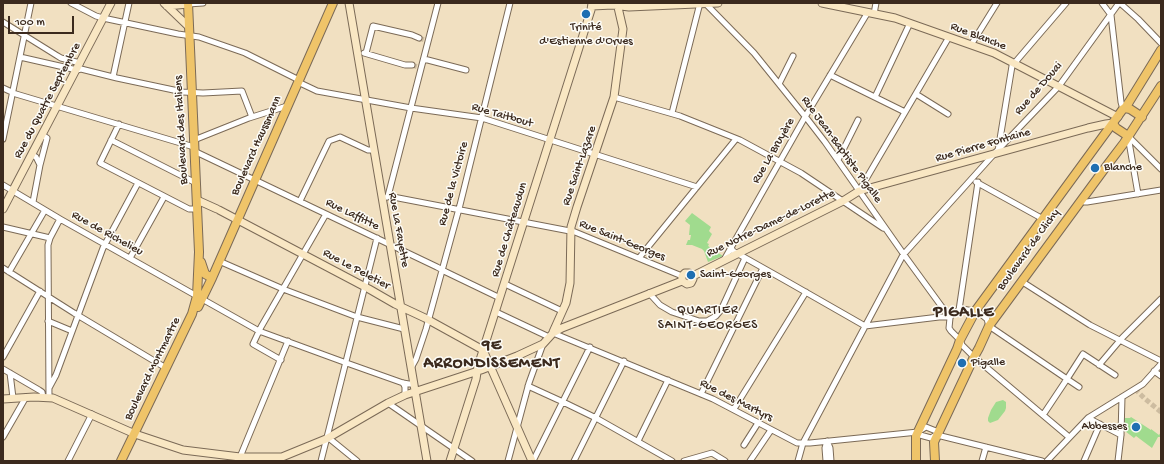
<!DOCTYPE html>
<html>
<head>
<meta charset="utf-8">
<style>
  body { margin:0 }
  #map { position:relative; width:1164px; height:464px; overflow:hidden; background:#f1e0c1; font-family:"Gochi Hand",sans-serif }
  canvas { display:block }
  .frame { position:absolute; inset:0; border:4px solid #3b2a1e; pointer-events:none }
  .scale { position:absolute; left:8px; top:16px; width:66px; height:18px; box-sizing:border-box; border:2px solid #3b2a1e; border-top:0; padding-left:5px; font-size:12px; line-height:14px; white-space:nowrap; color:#3b2a1e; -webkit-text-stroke:3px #fdfcf7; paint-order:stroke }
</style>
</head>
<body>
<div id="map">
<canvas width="1164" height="464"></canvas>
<div class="frame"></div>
<div class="scale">100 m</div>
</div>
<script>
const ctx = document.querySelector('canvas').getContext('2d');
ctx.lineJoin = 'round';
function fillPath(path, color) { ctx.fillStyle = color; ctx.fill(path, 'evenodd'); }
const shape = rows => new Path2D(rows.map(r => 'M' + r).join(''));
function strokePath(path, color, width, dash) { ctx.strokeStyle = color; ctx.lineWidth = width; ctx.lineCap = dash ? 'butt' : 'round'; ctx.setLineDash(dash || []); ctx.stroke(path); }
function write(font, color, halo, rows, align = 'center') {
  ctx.font = font + ' "Gochi Hand",sans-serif'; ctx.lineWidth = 3; ctx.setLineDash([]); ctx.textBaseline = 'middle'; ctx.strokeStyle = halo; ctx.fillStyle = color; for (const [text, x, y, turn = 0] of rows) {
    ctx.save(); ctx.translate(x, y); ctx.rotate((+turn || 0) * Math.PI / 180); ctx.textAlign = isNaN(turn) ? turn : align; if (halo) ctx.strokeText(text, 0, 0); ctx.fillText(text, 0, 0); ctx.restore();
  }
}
const green = shape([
  [692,213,711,227,709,231,712,234,707,243,709,244,708,246,723,256,708,262,704,251,702,249,692,245,686,245,688,240,690,240,691,235,689,235,690,225,685,221],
  [1003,400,1006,402,1006,408,1005,411,998,420,990,423,988,421,988,418,991,410,996,402],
  [1131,417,1151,430,1151,429,1159,435,1161,432,1161,437,1158,437,1152,448,1136,436,1134,438,1125,431,1123,427,1123,418,1130,418]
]);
const streetTunnel = shape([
  [419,38,425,40],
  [412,65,418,67],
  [1135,389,1144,398,1161,412]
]);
const street = shape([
  [71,3,96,16,103,18,178,34,199,37,245,53,299,80],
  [705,3,754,53,808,120,825,142,907,259,942,307,950,317],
  [1102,3,1111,15,1121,102,1123,109],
  [1120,3,1138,19,1161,43],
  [188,4,203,3],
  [874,14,876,3],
  [3,22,56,55,61,58,80,63,80,64],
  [971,45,997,3],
  [364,53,405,65,412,65],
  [366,53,373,26,412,35,419,38],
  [20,57,77,70,81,69,117,78,183,92,203,93,242,91,252,117],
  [424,59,466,70],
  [830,75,905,112],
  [113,77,129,3],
  [298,82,317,91,411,108,482,118,697,187],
  [779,84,793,56],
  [3,88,16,94,194,147],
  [916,94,948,114],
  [614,97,680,116,740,140,801,173,883,228],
  [875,97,910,23],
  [672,113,700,3],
  [119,124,100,163,189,209,197,209],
  [1128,136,1138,194],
  [1129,137,1161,169],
  [3,139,31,3],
  [111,140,196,183],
  [194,140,249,118,287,106],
  [194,151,437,267,446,272,500,298],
  [998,151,1012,66,1066,3],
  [32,155,36,157,40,165,33,202],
  [838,160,858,120],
  [40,165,47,138,42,135],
  [976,182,1043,219],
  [3,185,60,219,259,331,341,361,403,383,409,384,414,384],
  [859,191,949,37],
  [388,196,575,232,682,276],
  [387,197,388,196,438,3],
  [1081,200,1084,202,1087,202,1161,190],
  [300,201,329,141,340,137,368,150,373,150],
  [3,227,50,238],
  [731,247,733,251,788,282,865,326,939,317,950,317],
  [130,258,164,197],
  [639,258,736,139],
  [724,260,805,117,868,12],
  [219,261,283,289,357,317,404,329],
  [3,268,74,313,166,368],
  [9,272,45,210],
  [1021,281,1090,325,1161,361],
  [505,284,562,311],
  [649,293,660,305,672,312,699,321,707,321,716,316,721,310,745,258],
  [959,310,978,182],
  [496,312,549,337],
  [48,321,72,331],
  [553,333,713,399,797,443,810,443,918,432,926,427,936,431,937,435],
  [3,357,40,291],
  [281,360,253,344,261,327,326,214],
  [1099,365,1122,338,1161,299],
  [411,368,416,359,426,329,460,205,510,3],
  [3,369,39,390,42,392,43,397],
  [1154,371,1161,376],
  [10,373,13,398],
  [403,383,405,387,405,395],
  [528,386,563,402,596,418,672,461],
  [49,388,56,375,103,248,138,183],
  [701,394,763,268],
  [49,397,48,245,50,238,60,219],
  [388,403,472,461],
  [734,409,806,292],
  [1043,415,1067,379,1079,387],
  [1088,418,1121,435],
  [918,432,920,435,931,438,936,435],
  [937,435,1042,461],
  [3,437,26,397],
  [1069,437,974,357,962,345,960,340,951,331,949,328,950,318,952,314,959,310,962,309,974,311,976,310,987,319,989,326,992,328,1067,379,1083,354,1115,375],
  [326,439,330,439,357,461],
  [638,441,668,380],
  [827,441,830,448,831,461],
  [744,445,758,423],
  [240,457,288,341],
  [68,461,92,414],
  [321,461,377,238],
  [508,461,529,383,543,344],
  [533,461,590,347],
  [574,461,624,361],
  [684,461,712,453,725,461],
  [750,461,771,430],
  [798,461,803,443,903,255,994,154,1059,86,1119,3],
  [826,461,825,448,827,441],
  [982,461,986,447],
  [1047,461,1088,418,1143,384,1161,364],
  [1084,461,1100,424],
  [1118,461,1121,435,1122,397]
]);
const secondary = shape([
  [164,3,189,27],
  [349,3,427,461],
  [822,3,895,18,994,53,1118,117],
  [167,6,188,4],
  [592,6,613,5,629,7,718,3],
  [197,200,217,209],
  [3,209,111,3],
  [219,210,369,289,395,304,425,318,483,350],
  [693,276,843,201,859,191,1088,128,1106,124,1113,123],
  [682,281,682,276,685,273,689,273,693,276],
  [682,281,687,284,691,283,693,279,693,276],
  [553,332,566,303,570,283,571,227,577,207,614,97,623,29,617,3],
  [483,350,532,461],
  [3,399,34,397,53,398,135,434,183,450,240,457,282,457,326,439,388,403,405,395,481,370,517,356,543,344,553,333,562,328,682,281],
  [450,461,476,379,478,366,591,10,592,3]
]);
const primary = shape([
  [1125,108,1130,109,1142,117],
  [1113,123,1116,128,1128,136],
  [201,262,205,274,212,278],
  [198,307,212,278,333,3],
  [121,461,192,314,197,296,199,252,188,3],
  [916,461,916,436,957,349,960,340,976,310,1123,109,1125,108,1129,102,1161,50],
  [935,461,934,442,974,357,979,348,989,326,1108,164,1124,143,1161,86]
]);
const markers = [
  [586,14,5,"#1f6fb2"],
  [1095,168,5,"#1f6fb2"],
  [691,275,5,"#1f6fb2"],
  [962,363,5,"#1f6fb2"],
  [1136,427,5,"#1f6fb2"]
];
const poiNames = [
  ["Trinité",586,28,"center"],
  ["d'Estienne d'Orves",586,42,"center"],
  ["Blanche",1104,168],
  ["Saint-Georges",700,275],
  ["Pigalle",971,363],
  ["Abbesses",1127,427,"right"]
];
const streetNames = [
  ["Rue Blanche",978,37,21],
  ["Rue de Douai",1039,89,-49],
  ["Rue du Quatre Septembre",48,101,-62],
  ["Rue Taitbout",502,116,16],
  ["Boulevard des Italiens",182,130,-93],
  ["Boulevard Haussmann",257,146,-66],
  ["Rue Pierre Fontaine",983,146,-16],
  ["Rue Jean-Baptiste Pigalle",841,150,54],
  ["Rue La Bruyère",774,151,-60],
  ["Rue Saint-Lazare",580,166,-71],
  ["Rue de la Victoire",454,184,-75],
  ["Rue Laffitte",352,215,26],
  ["Rue Notre-Dame-de-Lorette",771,224,-26],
  ["Rue La Fayette",398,230,80],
  ["Rue de Châteaudun",510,230,-73],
  ["Rue de Richelieu",107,234,29],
  ["Rue Saint-Georges",622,241,22],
  ["Boulevard de Clichy",1029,250,-54],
  ["Rue Le Peletier",356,270,28],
  ["Boulevard Montmartre",153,369,-64],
  ["Rue des Martyrs",736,401,27]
];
const neighbourhoodNames = [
  ["QUARTIER",708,311],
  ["SAINT-GEORGES",708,326]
];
const districtNames = [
  ["PIGALLE",964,314],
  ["9E",492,347],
  ["ARRONDISSEMENT",492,365]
];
fillPath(green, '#a0db8e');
strokePath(streetTunnel, '#cdbca0', 5, [5, 2.5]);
strokePath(street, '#7b6a57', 7);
strokePath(secondary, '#7b6a57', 9);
strokePath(primary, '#7b6a57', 10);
strokePath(street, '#fff', 5);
strokePath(secondary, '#f9e7c3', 7);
strokePath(primary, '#efc469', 8);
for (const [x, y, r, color] of markers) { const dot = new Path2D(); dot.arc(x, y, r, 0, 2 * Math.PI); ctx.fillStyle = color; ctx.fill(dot); strokePath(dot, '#fdfcf7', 1.5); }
write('12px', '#3b2a1e', '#fdfcf7', poiNames, 'left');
write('12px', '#3b2a1e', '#fdfcf7', streetNames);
ctx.letterSpacing = '1px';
write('13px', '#3b2a1e', '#fdfcf7', neighbourhoodNames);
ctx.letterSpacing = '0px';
ctx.letterSpacing = '1px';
write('bold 16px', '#3b2a1e', '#fdfcf7', districtNames);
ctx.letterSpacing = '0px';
</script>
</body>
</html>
